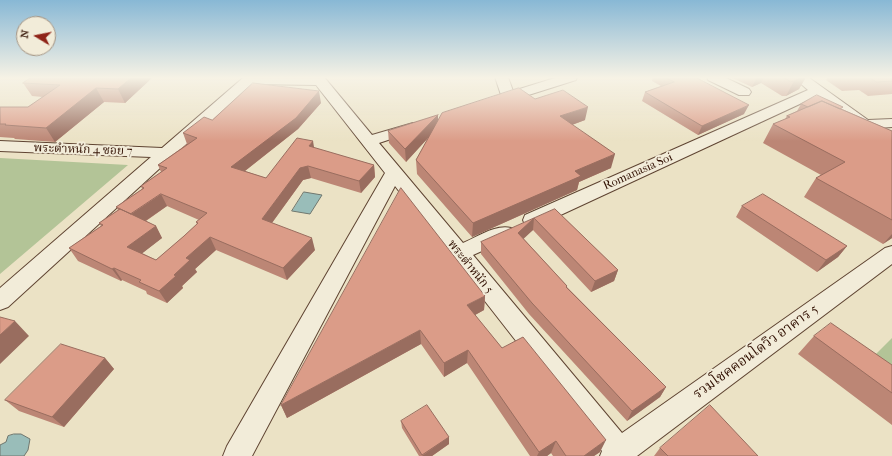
<!DOCTYPE html>
<html>
<head>
<meta charset="utf-8">
<style>
  body { margin:0 }
  #map { position:relative; width:892px; height:456px; overflow:hidden; background:#ebe2c5; font-family:"IM FELL French Canon",serif }
  canvas { display:block }
  .north { position:absolute; left:16px; top:16px; width:40px; height:40px; box-sizing:border-box; background:#f2ecd9; border:1px solid #a49483; border-radius:50%; rotate:280deg; font-size:11px; font-weight:700; line-height:16px; text-align:center; color:#300f01 }
  .north::after { content:''; display:block; margin:auto; width:14px; height:18px; background:#8f2418; clip-path:polygon(50% 0,100% 100%,50% 72%,0 100%) }
</style>
</head>
<body>
<div id="map">
<canvas width="892" height="456"></canvas>
<div class="north">N</div>
</div>
<script>
const g = document.querySelector('canvas').getContext('2d');
g.lineJoin = 'round';
function fill(path, color) {
  g.fillStyle = color;
  g.fill(path, 'evenodd');
}
function strokePath(path, color, width, dash) {
  g.strokeStyle = color;
  g.lineWidth = width;
  g.lineCap = dash ? 'butt' : 'round';
  g.setLineDash(dash || []);
  g.stroke(path);
}
function label(font, color, halo, rows, align = 'center') {
  g.font = font + ' "IM FELL French Canon","Noto Serif Thai",serif';
  g.lineWidth = 4;
  g.setLineDash([]);
  g.textBaseline = 'middle';
  g.strokeStyle = halo;
  g.fillStyle = color;
  for (const [text, x, y, turn = 0] of rows) {
    g.save();
    g.translate(x, y);
    g.rotate((+turn || 0) * Math.PI / 180);
    g.textAlign = isNaN(turn) ? turn : align;
    if (halo) g.strokeText(text, 0, 0);
    g.fillText(text, 0, 0);
    g.restore();
  }
}
fill(new Path2D(`
  M0 158 128 165 0 274Z
  M892 338V387L865 365Z`), '#b3c497');
const water = new Path2D(`
  M304 192 322 195 310 214 292 211Z
  M14 434H21L30 439 28 450 24 456H0V445L6 442 8 436Z`);
fill(water, '#99bdb9');
strokePath(water, '#6f776f', 1);
const street = new Path2D(`
  M244 77H324L372 135 413 123 418 124 420 127 418 130 379 143 463 243C477 237 496 224 511 228L514 233 511 238 473 255 622 433 885 248 892 246V264L637 456H600L602 451 395 186 252 456H223L227 446 385 173 316 85 252 84 8 307 0 310V288L151 157 0 151V141L162 148Z
  M495 77H508L513 91 558 77H577L576 80 500 104 495 103 493 100 495 97 501 95Z
  M707 77H724L749 89 751 92 749 95H739L708 80Z
  M793 77H808L868 120 892 119V127L879 128 892 138V150L886 148 817 96 539 225 532 226 525 225 523 220 525 215 808 90Z`);
strokePath(street, '#5f4432', 2);
fill(street, '#f2ecd9');
fill(new Path2D(`
  M153 77 125 103 104 102 55 142 15 139 14 138 0 137V107H28L43 97 32 96 23 83Z
  M653 77H695L744 114 698 135 642 101 645 92 661 86 652 81Z
  M730 77H806L799 89 786 96H782L761 83 752 87Z
  M828 77H892V94L868 96 859 90 842 91 826 80Z
  M535 99 585 120 572 125 611 168 579 182 577 190 472 237 417 174 416 160 429 137 406 162 389 143 388 131 438 115V120Z
  M321 103 298 129 245 171 266 178 314 148 374 165 375 177 361 193 311 178 303 180 272 223 315 250 287 280 216 250 195 269 197 272 182 286 183 288 167 303 147 294 146 291 122 280 121 281 78 261 69 248 101 226 99 223 118 210 116 207 142 189 141 186 161 172 158 165 187 144 183 133 212 120ZM167 206 199 220 196 222 197 224 184 236 156 260 142 253 162 238 156 226 146 221Z
  M801 104 842 109 892 131V238L883 244 804 197 816 178 821 175 763 143 773 124 785 119 787 116 797 111Z
  M742 206 847 246 838 257 817 272 736 217Z
  M555 209 618 270 614 281 591 292 533 230 523 238 567 286V287L666 387 660 397 627 421 529 314 481 254V242Z
  M485 296 484 310 475 315 502 348 600 452 594 456H553L551 453 547 456H530L467 363 444 377 421 344 287 418 281 405Z
  M814 336 892 365V425L798 354Z
  M105 358 114 369 64 427 19 411 5 400Z
  M401 421 449 437V444L432 456H419L402 428Z
  M660 448 758 456H654Z`), '#bc8675');
fill(new Path2D(`
  M132 77H153L125 103 118 89Z
  M757 77H764L761 83 752 87Z
  M802 77H806L799 89 786 96 794 81Z
  M96 88 104 102 55 142 46 128Z
  M319 91 321 103 298 129 236 178 231 167Z
  M749 105 744 114 698 135 702 126Z
  M588 107 585 120 558 130 560 116Z
  M438 115V127L406 162 405 149Z
  M313 141 315 153 309 146Z
  M615 154 611 168 579 182 577 190 472 237 473 223 575 171Z
  M374 165 375 177 361 193 359 181Z
  M308 166 311 178 303 180 266 231 262 219 300 168Z
  M161 194 167 206 138 226 131 214Z
  M534 218 533 230 517 245 518 233Z
  M156 226 162 238 135 259 127 247Z
  M892 234V238L883 244Z
  M210 237 216 250 195 269 197 272 182 286 183 288 167 303 159 291 174 275 186 258Z
  M312 238 315 250 287 280 283 268Z
  M847 246 838 257 817 272 826 260Z
  M114 268 122 280 121 281 112 269Z
  M618 270 614 281 591 292 595 281Z
  M485 296 484 310 466 320 467 305Z
  M15 321 29 336 0 364V335Z
  M420 330 421 344 287 418 281 405Z
  M468 350 467 363 444 377V363Z
  M105 358 114 369 64 427 52 417Z
  M666 387 660 397 627 421 632 411Z
  M449 437V444L432 456H422Z
  M606 440 600 452 594 456H584Z
  M556 441 551 453 547 456H537L539 452Z`), '#996d5f');
const building = new Path2D(`
  M32 77H132L118 89 96 88 46 128 5 125 6 124H0V107H28L60 85 23 83Z
  M664 77H695L749 105 702 126 645 92 674 82Z
  M783 77H802L794 81H790Z
  M869 77H892V81L877 82Z
  M253 83 319 91 296 118 231 167 266 178 297 138 313 141 309 146 374 165 359 181 308 166 300 168 262 219 312 238 283 268 210 237 186 258 190 260 174 275 176 276 159 291 139 282 141 280 114 268 112 269 69 248 103 225 99 223 120 209 131 214 116 207 144 188 141 186 167 168 158 165 197 138 183 133 204 117 212 120ZM161 194 207 213 196 222 198 223 184 236 156 260 127 247 156 226 131 214Z
  M519 88 535 99 563 90 588 107 560 116 615 154 575 171 581 176 473 223 416 160 442 113Z
  M817 95 843 107 840 109 822 101 808 107 801 104Z
  M822 101 892 131V220L816 178 845 162 773 124 790 117 787 116Z
  M438 115 405 149 388 131Z
  M401 188 485 296 467 305 502 348 523 337 606 440 584 456H566L556 441 539 452 468 350 444 363 420 330 281 405Z
  M763 194 847 246 826 260 742 206Z
  M555 209 618 270 595 281 534 218 518 233 567 286 566 287 666 387 632 411 532 303 481 242Z
  M0 317 15 321 0 335Z
  M831 323 892 365V393L814 336Z
  M61 344 105 358 52 417 5 400Z
  M427 405 449 437 422 455 401 421Z
  M710 405 758 456H668L660 448Z`);
fill(building, '#db9c88');
strokePath(building, '#996d5f', 1);
const sky = g.createLinearGradient(0, 0, 0, 141);
sky.addColorStop(0, '#88b8d5');
sky.addColorStop(0.55, '#f6f2e5');
sky.addColorStop(1, '#f6f2e500');
g.fillStyle = sky;
g.fillRect(0, 0, 892, 141);
label('12px', '#300f01', '#f2ecd9', [
  ["พระตำหนัก 4 ซอย 7",83,150,2],
  ["Romanasia Soi",638,172,-24],
  ["พระตำหนัก 5",470,267,51]
]);
label('14px', '#300f01', '#f2ecd9', [
  ["รวมโชคคอนโดวิว อาคาร 5",756,352,-36]
]);
</script>
</body>
</html>
